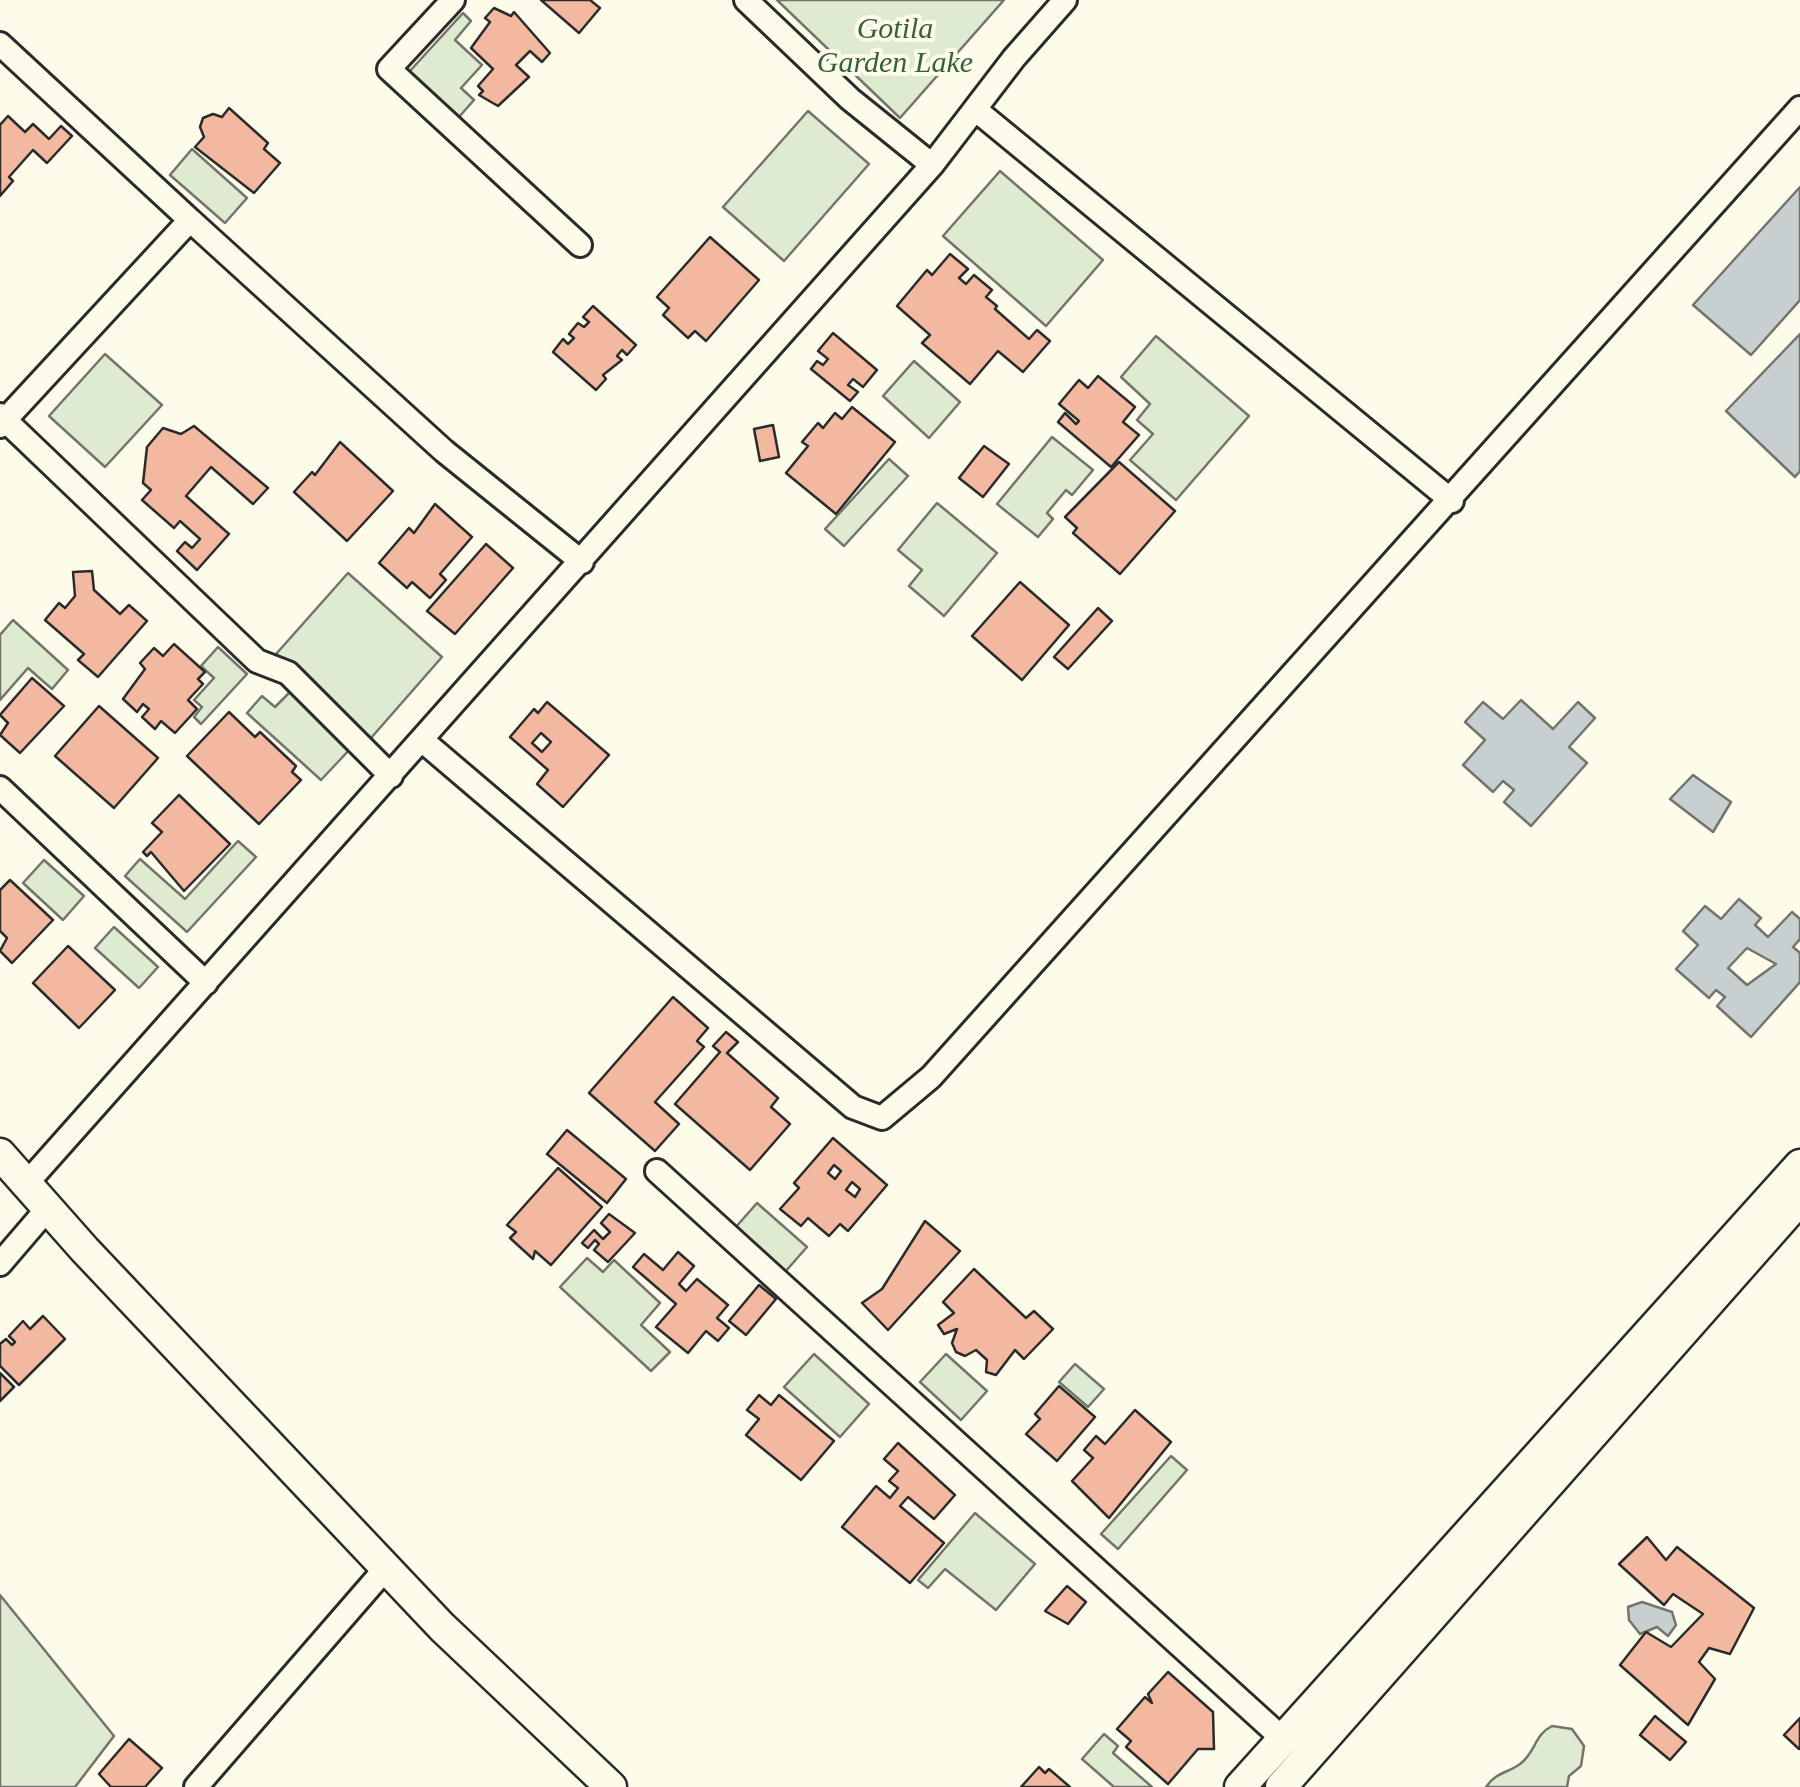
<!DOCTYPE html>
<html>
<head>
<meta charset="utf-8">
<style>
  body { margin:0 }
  canvas { display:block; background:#fdfbea }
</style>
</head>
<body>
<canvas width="1800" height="1787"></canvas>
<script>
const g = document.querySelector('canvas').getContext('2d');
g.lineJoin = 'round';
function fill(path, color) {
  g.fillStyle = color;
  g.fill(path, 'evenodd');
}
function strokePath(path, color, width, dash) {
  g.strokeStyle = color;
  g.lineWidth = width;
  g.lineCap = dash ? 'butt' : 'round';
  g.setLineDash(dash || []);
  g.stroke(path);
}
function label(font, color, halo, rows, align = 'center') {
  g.font = font + ' Georgia,serif';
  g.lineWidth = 8;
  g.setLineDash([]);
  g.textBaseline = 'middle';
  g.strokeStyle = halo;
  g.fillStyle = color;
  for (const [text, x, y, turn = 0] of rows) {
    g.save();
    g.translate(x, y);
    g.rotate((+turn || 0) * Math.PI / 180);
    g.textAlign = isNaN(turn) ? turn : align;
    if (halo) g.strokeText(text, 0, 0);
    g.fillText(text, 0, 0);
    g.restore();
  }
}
const green = new Path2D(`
  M777 0H1004L900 118Z
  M463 13 471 21 455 40 482 65 461 88 474 100 459 117 409 72Z
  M808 111 869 164 784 261 723 207Z
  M192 149 247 198 225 223 170 175Z
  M1000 171 1103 260 1046 326 943 236Z
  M1156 336 1249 416 1176 500 1130 460 1153 434 1137 420 1150 404 1121 377Z
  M105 354 162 405 105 467 49 416Z
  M914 361 960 402 929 438 883 396Z
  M1052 437 1093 470 1072 495 1066 490 1047 513 1053 519 1038 537 997 504Z
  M889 459 908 476 844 546 825 529Z
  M937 503 997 553 944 616 909 586 922 570 898 550Z
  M348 573 442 657 364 746 269 662Z
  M13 620 68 670 52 689 28 668 0 700V635Z
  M218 647 247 674 201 724 194 717 202 707 194 700 214 678 201 666Z
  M290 692 351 748 321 780 247 713 262 696 275 707Z
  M238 841 256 857 187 932 125 876 140 859 185 899Z
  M44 860 84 896 63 920 23 883Z
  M114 927 158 967 139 988 95 948Z
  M757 1203 807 1247 785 1272 735 1228Z
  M587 1258 603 1272 614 1260 660 1303 641 1325 670 1352 651 1371 560 1287Z
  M814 1354 869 1404 840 1437 784 1387Z
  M946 1354 987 1391 961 1420 920 1382Z
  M1075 1364 1104 1389 1088 1407 1059 1382Z
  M1171 1456 1187 1470 1118 1549 1101 1534Z
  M975 1513 1035 1564 996 1610 945 1569 928 1588 918 1580Z
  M0 1595 114 1736 75 1787H0Z
  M1552 1726 1572 1729 1584 1746 1581 1766 1569 1776 1567 1787H1486C1496 1772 1508 1773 1520 1764 1536 1752 1534 1735 1552 1726Z
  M1104 1734 1118 1746 1113 1753 1152 1787H1114L1082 1759Z`);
fill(green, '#deebd1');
strokePath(green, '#74746e', 2.5);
const water = new Path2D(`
  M1800 187V300L1751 355 1693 305Z
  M1800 334V471L1795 477 1726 411Z
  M1521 700 1553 729 1578 702 1595 718 1569 747 1587 763 1531 826 1504 802 1514 790 1503 781 1493 792 1463 765 1485 740 1465 722 1483 702 1503 719Z
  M1693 775 1731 802 1713 832 1670 799Z
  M1739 899 1761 918 1755 925 1768 937 1792 912 1800 919V939L1793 947 1800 953V982L1751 1037 1717 1006 1725 997 1716 990 1709 998 1676 969 1698 945 1683 931 1705 906 1721 919ZM1747 948 1776 964 1747 985 1728 968Z
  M1642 1602 1672 1612 1676 1625 1668 1636 1657 1627 1640 1634 1629 1620 1628 1607Z`);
fill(water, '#c7d0d0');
strokePath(water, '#74746e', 2.5);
const building = new Path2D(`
  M541 0H590L600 8 579 33Z
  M494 8 511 16 514 12 550 53 542 62 530 51 516 65 529 77 498 106 479 95 483 91 478 86 493 69 471 48 490 22 485 18Z
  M229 108 268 143 264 149 280 163 254 193 195 147 204 137 200 127 203 118 213 114 222 117Z
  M8 116 25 132 33 124 49 139 61 126 72 136 47 163 33 150 9 177 13 181 0 196V125Z
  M710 237 759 280 706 341 695 331 688 338 663 315 669 308 657 297Z
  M950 254 968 269 959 278 966 284 974 275 992 290 986 297 997 306 995 309 1029 339 1037 330 1050 341 1023 372 998 351 970 384 922 343 930 335 897 306 927 270 932 275Z
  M593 306 636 345 627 355 622 350 617 356 622 360 603 375 606 379 596 390 553 352 563 339 568 344 574 338 569 334 578 323 584 327 589 322 583 317Z
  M833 333 877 370 863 387 853 379 848 385 858 392 850 401 811 369 817 361 823 365 828 359 818 351Z
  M1098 376 1135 407 1123 422 1139 435 1111 467 1058 422 1065 413 1076 424 1079 421 1059 404 1079 380 1088 388Z
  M852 407 895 442 836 514 786 473 808 446 802 442 818 423 823 428 835 413 842 419Z
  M773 425 779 457 760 461 754 429Z
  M194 426 268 488 253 504 211 467 186 496 229 534 197 570 177 551 185 542 192 548 200 539 180 521 174 528 142 500 151 490 143 483 147 447 163 428 181 434Z
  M340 442 393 491 347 541 294 492 312 472 315 475Z
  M984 446 1009 464 983 497 959 478Z
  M1119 462 1175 511 1120 574 1073 533 1077 528 1065 517Z
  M435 504 472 537 440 574 446 580 430 598 412 582 407 588 379 563 409 528 414 533Z
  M486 544 513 568 455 634 427 611Z
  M92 571 94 590 120 614 129 605 147 621 98 677 78 660 84 654 45 620 59 603 65 608 75 596 73 572Z
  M1020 582 1069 625 1022 680 972 636Z
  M1098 608 1112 621 1068 669 1054 657Z
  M174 644 205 672 198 679 203 684 188 700 197 709 175 733 161 721 155 729 142 717 149 709 143 704 137 712 123 699 145 669 140 663 154 648 163 656Z
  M32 678 64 706 20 753 0 735 8 723 0 715Z
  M547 702 609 755 563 807 537 784 548 770 510 737 534 709 538 713ZM541 733 551 742 542 752 532 743Z
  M99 706 158 758 114 808 55 756Z
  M229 712 255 737 260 732 296 766 292 772 301 780 259 824 187 756Z
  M179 795 230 844 184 891 151 852 147 856 143 852 162 832 152 823Z
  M10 880 53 920 12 963 0 951 7 938 0 931V890Z
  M68 946 115 990 79 1028 33 983Z
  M673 997 708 1028 697 1041 704 1047 655 1102 679 1124 655 1151 589 1093Z
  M726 1032 738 1042 727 1053 778 1098 771 1107 790 1124 750 1170 675 1104 720 1052 713 1046Z
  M567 1130 626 1179 607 1203 547 1154Z
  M833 1138 887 1185 848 1231 840 1224 829 1236 808 1218 801 1226 780 1209 799 1188 794 1183ZM834 1165 841 1171 835 1179 828 1173ZM852 1182 860 1189 855 1197 846 1190Z
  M558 1168 602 1207 551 1265 535 1251 533 1259 510 1238 516 1232 507 1225Z
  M609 1214 635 1233 608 1262 594 1250 599 1244 595 1240 588 1248 582 1243 594 1230 603 1239 610 1232 601 1223Z
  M925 1221 960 1251 888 1330 862 1303 882 1289Z
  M678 1252 694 1266 679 1284 686 1291 697 1279 728 1305 717 1318 729 1328 718 1341 706 1331 688 1353 656 1327 676 1304 633 1267 644 1254 663 1270Z
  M974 1269 1026 1318 1034 1311 1053 1329 1024 1359 1015 1350 996 1375 986 1372 987 1360 976 1350 965 1356 956 1352 952 1343 957 1329 944 1334 938 1325 954 1313 943 1302Z
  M759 1285 776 1299 746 1335 729 1321Z
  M43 1316 65 1339 19 1385 0 1366V1344L6 1339 12 1345 15 1342 9 1336 23 1321 30 1329Z
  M0 1373 14 1387 0 1401Z
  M1059 1386 1095 1417 1057 1461 1026 1434 1040 1419 1035 1414Z
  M759 1395 771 1405 779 1395 834 1441 801 1480 746 1435 759 1419 747 1410Z
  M1135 1410 1171 1442 1109 1518 1072 1481 1093 1458 1084 1450 1096 1436 1105 1444Z
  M898 1443 955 1495 934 1519 908 1497 900 1506 944 1543 910 1583 842 1527 876 1486 890 1498 898 1488 889 1481 898 1471 884 1459Z
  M1647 1537 1666 1560 1677 1547 1754 1608 1730 1654 1709 1648 1699 1662 1715 1679 1688 1725 1620 1665 1646 1632 1671 1647 1703 1614 1673 1594 1664 1605 1619 1564Z
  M1067 1586 1086 1602 1068 1624 1045 1611Z
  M1168 1672 1213 1712 1214 1749H1198L1168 1784 1126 1747 1131 1741 1117 1729 1145 1697 1152 1703 1148 1694Z
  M1655 1716 1686 1742 1670 1760 1640 1735Z
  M1800 1718V1747L1799 1749 1784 1735Z
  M129 1739 162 1768 145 1787H111L99 1774Z
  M1039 1767 1045 1773 1049 1769 1070 1787H1021Z`);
fill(building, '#f2b8a0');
strokePath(building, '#2b2b2b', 2.5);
const street = new Path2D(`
  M453 0 389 69 580 245
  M746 0 850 99 932 165
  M0 44 190 220 5 420 0 415
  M976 110 1452 501
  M190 220 444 451 582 562
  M0 426 5 420 257 661 288 673 391 776
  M423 741 853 1107 882 1118 931 1077 1800 108
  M0 788 206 983
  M657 1171 1282 1738
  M27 1183 932 165 1014 58 1065 0
  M0 1264 48 1208
  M196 1787 386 1568`);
const secondary = new Path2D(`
  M0 1154 85 1250 442 1627 611 1787
  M1240 1787 1800 1165
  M1281 1787 1800 1199`);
strokePath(street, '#2b2b2b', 28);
strokePath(secondary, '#2b2b2b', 35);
strokePath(street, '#fdfbea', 22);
strokePath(secondary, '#fdfbea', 30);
label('italic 30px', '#34623c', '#fdfbea', [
  ["Gotila",895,30],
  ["Garden Lake",895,64]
]);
</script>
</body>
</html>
